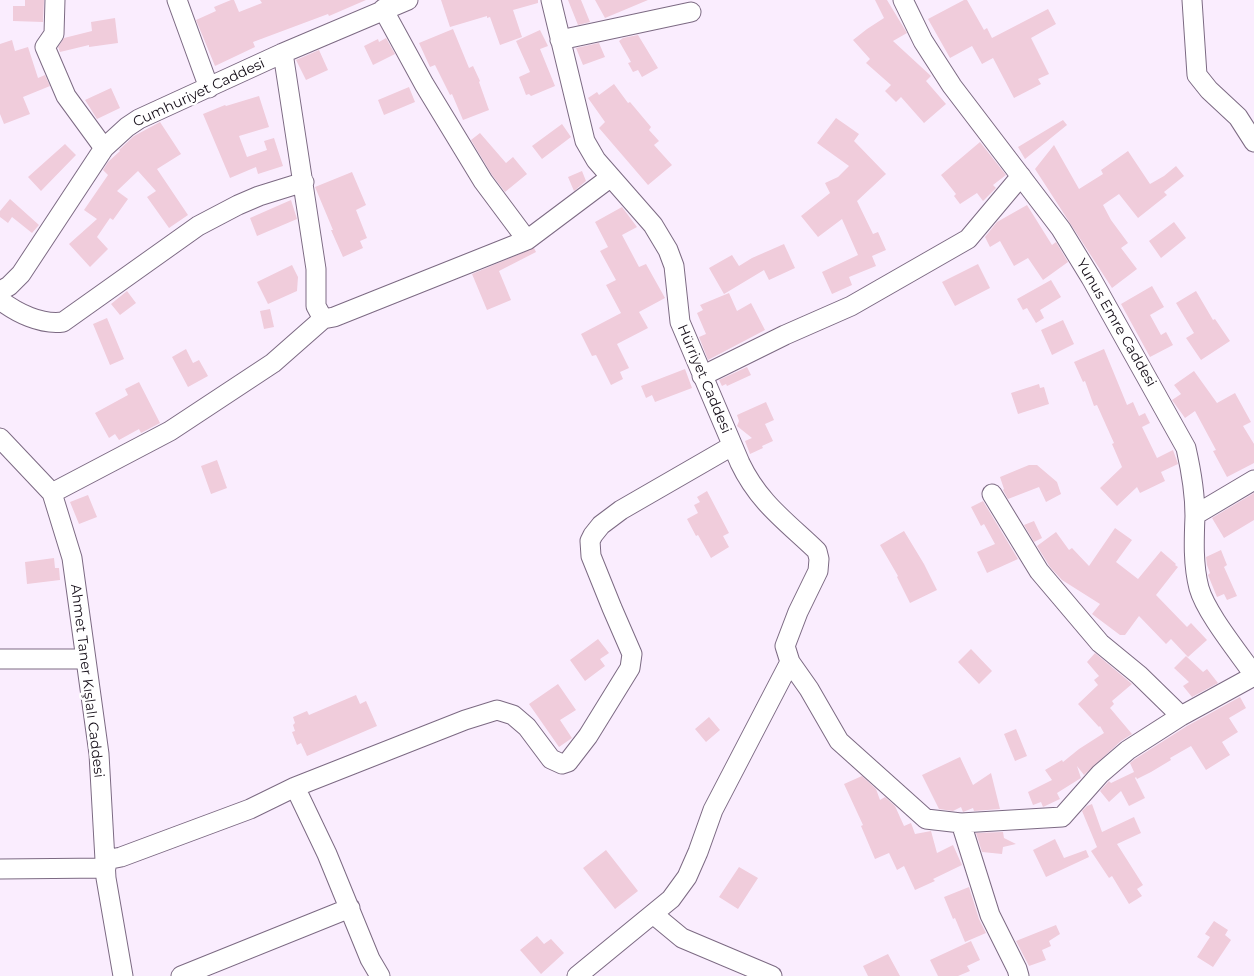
<!DOCTYPE html>
<html>
<head>
<meta charset="utf-8">
<style>
  body { margin:0 }
  canvas { display:block; background:#faedfe }
</style>
</head>
<body>
<canvas width="1254" height="976"></canvas>
<script>
const g = document.querySelector('canvas').getContext('2d');
g.lineJoin = 'round';
function fill(path, color) {
  g.fillStyle = color;
  g.fill(path, 'evenodd');
}
function strokePath(path, color, width, dash) {
  g.strokeStyle = color;
  g.lineWidth = width;
  g.lineCap = dash ? 'butt' : 'round';
  g.setLineDash(dash || []);
  g.stroke(path);
}
function label(font, color, halo, rows, align = 'center') {
  g.font = font + ' Montserrat,sans-serif';
  g.lineWidth = 5;
  g.setLineDash([]);
  g.textBaseline = 'middle';
  g.strokeStyle = halo;
  g.fillStyle = color;
  for (const [text, x, y, turn = 0] of rows) {
    g.save();
    g.translate(x, y);
    g.rotate((+turn || 0) * Math.PI / 180);
    g.textAlign = isNaN(turn) ? turn : align;
    if (halo) g.strokeText(text, 0, 0);
    g.fillText(text, 0, 0);
    g.restore();
  }
}
fill(new Path2D(`
  M25 0H44L43 22 13 21V6H25Z
  M231 0H234L239 12 262 3 260 0H366L329 16 328 14 253 42 255 47 215 66 196 20 216 11 214 7Z
  M441 0H538V3L513 10 522 37 500 45 490 17 487 18V16L450 27Z
  M568 0H581L590 22 578 25Z
  M595 0H648L605 18Z
  M875 0H887L907 33 893 41 931 76 926 81 946 104 924 123 901 97 896 102 885 91 891 85 866 63 870 59 853 40 867 29 884 18Z
  M964 0H967L984 30 987 28 992 38 1048 9 1056 24 1031 38 1049 74 1038 79 1041 84 1014 98 993 58 982 64 972 46 950 58 928 19Z
  M115 18 118 43 89 47V45L60 52 58 47 64 38 92 31 91 22Z
  M453 29 469 68 473 66 480 81 479 82 489 110 463 120 452 94 450 95 435 65 430 67 419 43Z
  M540 30 548 46 540 49 555 86 531 96 529 94 526 95 519 77 530 72 516 41Z
  M638 35 658 68 642 77 638 70 633 72 628 63 631 62 619 41 623 38Z
  M386 38 395 54 373 65 364 46 378 39 379 42Z
  M12 40 15 51 28 47 38 78 45 75 50 86 23 97 30 114 4 124 0 114V44Z
  M599 43 605 57 583 65 576 48Z
  M319 50 328 70 306 80 296 60Z
  M614 84 628 103 630 102 651 127 649 130 659 141 654 145 672 165 648 185 599 128 605 122 588 98 597 92 599 95Z
  M409 87 415 102 384 115 378 100Z
  M111 88 120 108 97 119 85 100Z
  M259 96 269 127 239 136 247 157 267 150 264 141 274 138 283 166 258 174 256 167 230 178 203 114 225 105 226 106Z
  M836 118 859 134 854 141 886 174 857 201 873 234 878 232 886 250 872 256 876 266 849 277 852 285 832 294 822 272 858 255 842 219 818 237 801 216 830 193 825 183 838 177 849 166 817 143Z
  M1063 120 1067 125 1025 159 1018 147Z
  M160 122 181 154 157 169 188 215 169 228 147 197 156 191 138 171 117 191 128 199 113 220 110 218 97 237 108 249 90 267 69 244 97 219 84 210 108 175 103 170 108 162 120 151 119 150 134 136Z
  M562 124 571 137 542 159 532 146Z
  M480 133 506 163 513 157 527 174 505 192 492 175 471 140Z
  M980 142 1006 175 993 185 996 188 983 201 977 193 960 204 954 196 956 194 941 175Z
  M65 144 76 155 41 191 28 177Z
  M1054 145 1079 189 1103 174 1101 170 1128 151 1150 184 1164 176 1176 166 1184 176 1164 192 1167 195 1138 218 1119 194 1103 205 1111 220 1128 243 1121 248 1137 269 1112 288 1035 169Z
  M582 171 586 181 574 191 568 177Z
  M352 172 366 205 356 210 367 238 360 241 363 248 343 257 331 230H333L315 187Z
  M10 199 39 225 32 233 12 217 8 223 0 217V211Z
  M291 200 297 219 257 236 250 218Z
  M1027 205 1052 245 1056 242 1068 262 1043 280 1028 258 1014 266 1000 241 990 247 985 237 997 222Z
  M622 207 637 227 622 235 639 267 646 264 665 298 639 312 648 328 617 344 629 368 620 372 623 379 611 385 596 355 592 356 581 334 621 313 606 285 616 280 600 251 608 247 595 222Z
  M1174 222 1186 238 1161 258 1149 241Z
  M784 244 795 268 769 280 764 270 724 294 709 268 732 255 739 266 752 258Z
  M534 248 536 252 499 271 511 300 487 310 472 274Z
  M978 264 990 288 955 306 942 282Z
  M292 265 298 277 297 291 268 304 257 282Z
  M1051 280 1061 297 1040 310 1044 318 1036 323 1027 308 1023 310 1017 299Z
  M1152 286 1164 307 1150 315 1161 335 1166 332 1173 345 1150 357 1121 304Z
  M127 291 136 303 120 315 111 304Z
  M1196 291 1213 320 1215 319 1230 341 1201 360 1186 338 1194 333 1176 303Z
  M729 293 737 311 751 303 765 330 708 360 699 337 706 334 697 313 703 310 700 305Z
  M270 309 274 327 264 329 260 311Z
  M107 318 124 359 110 365 93 324Z
  M1063 320 1074 344 1052 355 1041 330Z
  M186 349 193 363 199 360 208 376 188 387 172 357Z
  M1104 349 1127 405 1133 402 1139 416 1145 413 1150 423 1142 427 1157 458 1173 450 1178 464 1161 472 1165 481 1140 493 1137 487 1117 506 1100 488 1122 467 1112 444 1114 443 1097 405 1094 406 1085 381 1083 382 1074 362Z
  M747 367 751 375 727 386 726 384 722 386 719 380Z
  M685 369 692 388 655 402 652 395 646 398 641 386Z
  M1194 371 1217 403 1235 393 1251 422 1243 426 1254 444V463L1227 477 1213 451 1216 450 1195 411 1185 418 1172 400 1181 394 1174 385Z
  M139 382 160 423 141 433 139 429 119 440 115 434 109 438 95 413 128 395 125 389Z
  M1039 384 1040 388 1044 387 1049 404 1018 414 1011 393Z
  M766 402 774 420 765 424 773 441 762 446 763 448 750 454 745 441 752 438 737 426 739 421 737 415Z
  M217 460 227 488 211 494 201 466Z
  M1029 465H1037L1057 482 1061 494 1046 502 1039 487 1008 499 1003 490 1004 489 1000 477Z
  M707 491 729 533 723 536 729 547 711 558 698 535 696 536 687 519 698 513 694 505 700 502 697 497Z
  M1254 493V520L1224 538 1212 518Z
  M88 495 97 517 79 524 70 502Z
  M983 501 1018 559 987 573 977 552 995 544 984 524 981 526 971 507Z
  M1034 521 1042 538 1034 542 1024 525Z
  M1115 528 1132 540 1116 562 1138 579 1161 551 1176 564 1175 565 1178 567 1156 595 1187 627 1191 623 1207 640 1188 657 1171 639 1166 644 1139 616 1125 635H1120L1092 614 1100 604 1062 580 1050 567 1037 546 1056 532 1069 550 1072 548 1089 566Z
  M904 531 924 564 937 590 910 603 897 577 898 576 880 545Z
  M1221 550 1227 565 1224 567 1237 596 1227 600 1224 594 1217 597 1208 575 1210 573 1207 565 1206 557Z
  M54 558 55 568H59L60 580 27 584 25 562Z
  M598 639 609 653 600 659 605 666 585 681 570 660Z
  M971 649 992 671 979 684 958 662Z
  M1095 653 1132 684 1112 701 1114 704 1110 708 1132 734 1121 741 1084 775 1077 766 1081 778 1057 793 1060 799 1043 807 1041 802 1033 805 1028 792 1052 780 1045 770 1062 760 1063 762 1079 749 1104 733 1100 726 1099 727 1078 704 1098 685 1094 680 1099 676 1087 662Z
  M1186 656 1203 672 1207 669 1218 683 1192 697 1183 686 1189 682 1174 668Z
  M558 684 576 710 560 720 572 738 559 747 529 704Z
  M356 695 360 704 366 701 377 726 307 756 301 743 297 745 292 732 295 731 293 725 295 723 293 717 307 711 309 715Z
  M1240 697 1246 708 1229 718 1238 732 1222 742 1230 755 1206 770 1191 746 1170 758 1171 760 1151 772 1137 779 1136 777 1135 778 1145 798 1129 806 1121 791 1109 802 1100 791 1109 781 1111 783 1134 772 1130 763 1135 759 1187 726Z
  M709 717 720 730 706 742 695 729Z
  M1016 729 1027 756 1015 761 1004 734Z
  M960 757 973 785 991 773 1000 809 974 811 973 808 963 812 961 807 953 811 939 809 922 775Z
  M862 776 876 789 880 800 885 797 895 806 904 826 911 823 915 834 931 831 937 853 953 845 962 865 933 879 935 881 915 890 904 866 897 870 889 853 875 859 861 826 863 825 844 784Z
  M1092 804 1102 832 1134 817 1141 833 1117 844 1143 885 1137 889 1142 896 1129 904 1112 876 1109 878 1091 851 1097 847 1082 811 1087 806Z
  M1003 832 1004 838 1016 844 1003 847 1002 854 982 852 976 833Z
  M1055 839 1064 858 1086 850 1089 857 1046 877 1033 850Z
  M606 850 638 891 615 909 583 868Z
  M739 867 758 878 738 909 719 897Z
  M969 887 979 919 986 933 965 942 955 918 953 919 944 897Z
  M1214 921 1228 930 1225 935 1231 940 1213 967 1197 957 1210 937 1205 934Z
  M1056 925 1060 934 1049 941 1051 946 1042 950 1046 960 1029 966 1016 941Z
  M537 936 544 944 551 939 564 953 541 974 520 950Z
  M971 941 980 960 967 966 970 971 958 976H938L930 960Z
  M888 954 900 976H868L863 966Z`), '#f0ccdb');
const minor = new Path2D(`
  M55 0 54 34 45 47 66 96 104 148
  M177 0 209 88
  M551 0 585 141 596 160 653 225 668 250 674 266 680 322 740 463C759 503 787 522 817 551L819 559 818 571 798 612 785 646 790 662 809 689 839 741 926 819 961 823 1062 817 1100 774 1128 750 1181 716 1254 676
  M903 0 923 41 952 86 1061 229 1091 278 1186 448C1191 470 1195 494 1195 516 1194 540 1193 565 1199 588 1206 613 1239 653 1254 675
  M1192 0 1197 75 1209 90 1238 117 1254 142
  M383 9 424 84 483 181 527 240
  M560 40 691 12
  M283 53 316 269V306L323 319 334 317 527 240 611 177
  M0 291 9 286 21 274 104 148 127 127 139 119 283 53 408 0
  M0 300C17 313 41 325 63 322L198 226 238 205 259 196 304 182
  M702 376 785 335 851 306 968 239 1021 176
  M0 438 52 493 72 558 99 754 106 878 123 976
  M52 493 170 431 273 363 323 319
  M992 494 1039 571 1100 643 1139 675 1181 716
  M1195 515 1254 480
  M0 659H86
  M295 787 327 854 370 959 380 976
  M961 823 990 915 1017 969 1019 976
  M106 860 121 857 250 809 295 787 465 720 497 710 513 715 527 727 551 759 562 764 568 762 588 736 630 668 632 654 612 608 591 556 590 541 593 535 601 525 621 510 732 446
  M0 869 106 868
  M653 914 682 938 772 976
  M181 976 350 908
  M577 976 671 899 687 877 698 852 713 810 790 662`);
strokePath(minor, '#7c6a83', 21);
strokePath(minor, '#fff', 19);
label('14px', '#140d17', '#fff', [
  ["Cumhuriyet Caddesi",199,93,-25],
  ["Yunus Emre Caddesi",1116,323,60],
  ["Hürriyet Caddesi",704,379,67],
  ["Ahmet Taner Kışlalı Caddesi",87,681,83]
]);
</script>
</body>
</html>
